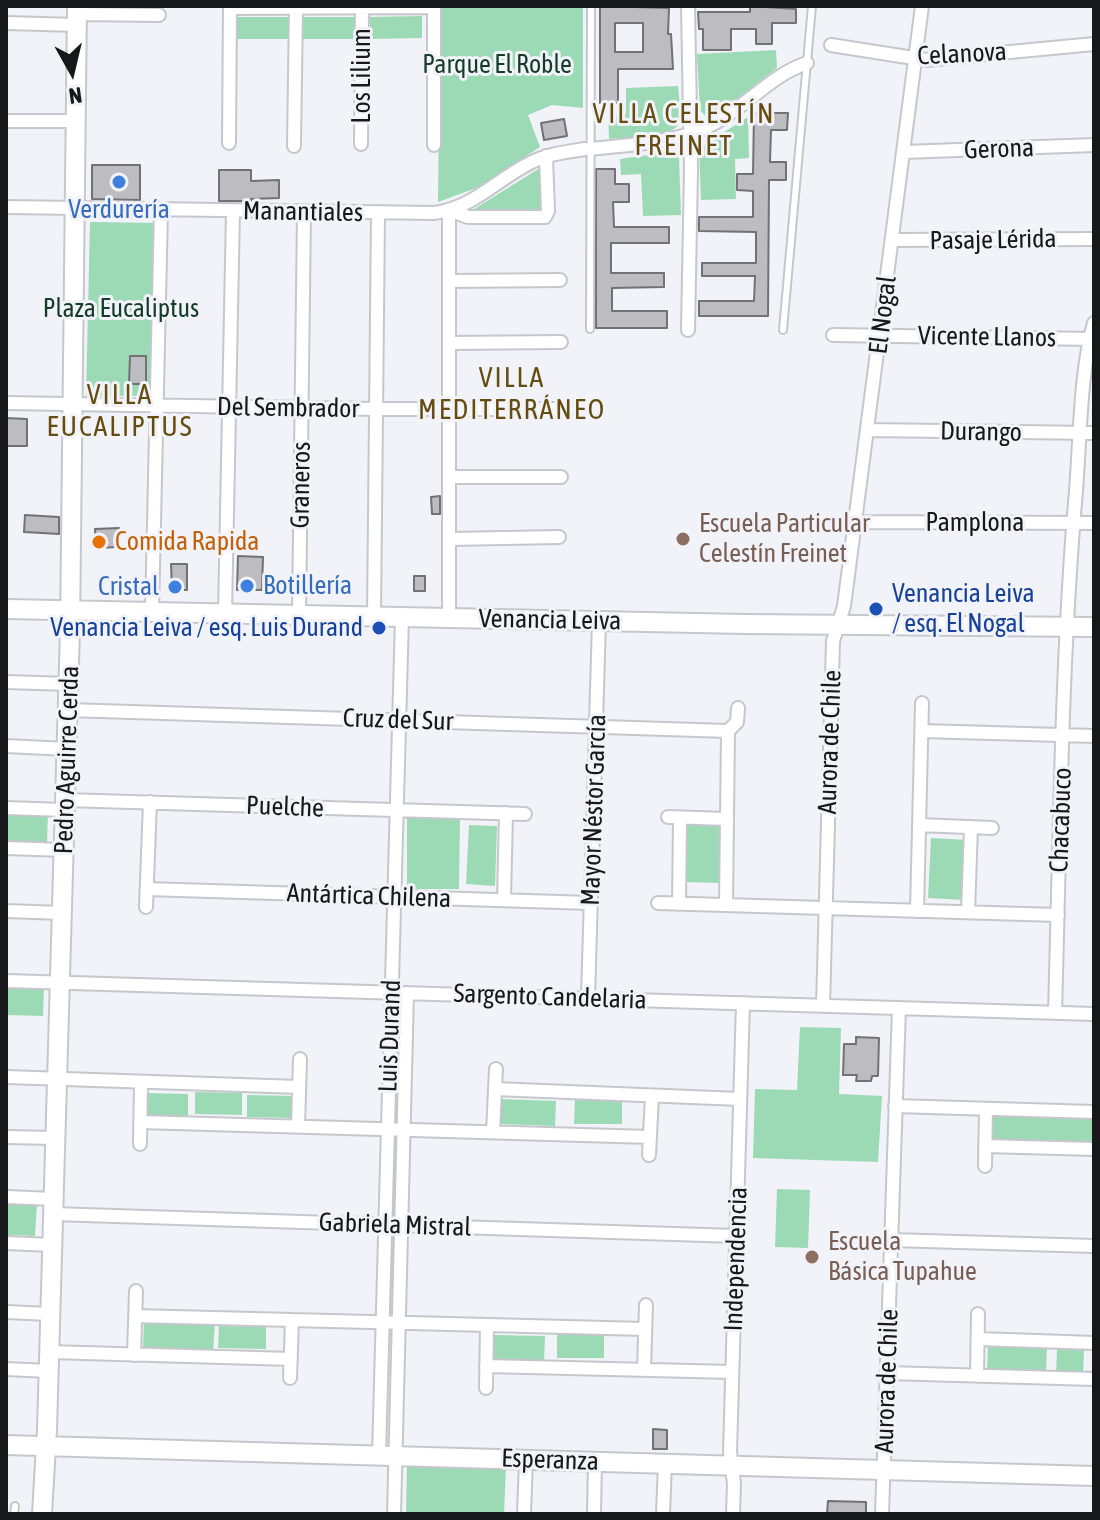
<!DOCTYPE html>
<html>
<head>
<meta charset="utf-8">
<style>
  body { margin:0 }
  #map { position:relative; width:1100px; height:1520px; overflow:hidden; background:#f2f3f8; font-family:"Asap Condensed",sans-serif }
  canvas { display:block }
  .frame { position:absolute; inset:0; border:8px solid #17181a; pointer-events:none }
  .north { position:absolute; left:32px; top:32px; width:80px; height:80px; -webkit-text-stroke:6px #f2f3f8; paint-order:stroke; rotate:172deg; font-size:22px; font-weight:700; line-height:32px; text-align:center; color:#17181a }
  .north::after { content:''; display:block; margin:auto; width:28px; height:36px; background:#17181a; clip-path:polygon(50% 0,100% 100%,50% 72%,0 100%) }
</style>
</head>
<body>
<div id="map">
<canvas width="1100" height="1520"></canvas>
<div class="frame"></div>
<div class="north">N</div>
</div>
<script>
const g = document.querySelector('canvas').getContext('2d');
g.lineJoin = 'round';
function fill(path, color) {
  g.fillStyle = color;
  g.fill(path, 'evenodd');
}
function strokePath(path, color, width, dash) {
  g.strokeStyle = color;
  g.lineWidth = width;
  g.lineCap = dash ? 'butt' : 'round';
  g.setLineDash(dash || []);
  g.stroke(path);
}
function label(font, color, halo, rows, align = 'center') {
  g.font = font + ' "Asap Condensed",sans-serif';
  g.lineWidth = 6;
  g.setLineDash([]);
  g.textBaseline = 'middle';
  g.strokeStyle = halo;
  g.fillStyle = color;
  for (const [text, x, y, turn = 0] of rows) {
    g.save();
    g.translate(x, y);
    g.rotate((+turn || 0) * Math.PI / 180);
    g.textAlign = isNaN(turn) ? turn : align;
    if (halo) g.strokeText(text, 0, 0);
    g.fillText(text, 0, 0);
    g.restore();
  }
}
fill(new Path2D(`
  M440 6H583V108L552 105 528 115 540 147 479 187 438 202Z
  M422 16V38L370 39V17Z
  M236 17H288V39H236Z
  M303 17H355L356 39H303Z
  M776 50 777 68 709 120 700 110 697 54Z
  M678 86C679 97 682 116 678 125 672 137 622 138 609 139L608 116 626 114V88Z
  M748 117 749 158 735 159 736 199 701 200 699 148Z
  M669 152 679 158 681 215 643 216 641 174 621 175 620 159Z
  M543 166 545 214 468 213Z
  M90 222 156 223 151 396H86Z
  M6 811 48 813 47 842 6 841Z
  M407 818H460L459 889H407Z
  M687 823 721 825 719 883 685 882Z
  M469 825 497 826 495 886 466 884Z
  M931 838 967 840 964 900 928 898Z
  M6 985 44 986 43 1016 6 1015Z
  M800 1027 841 1028 839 1094 882 1096 878 1162 753 1158 755 1089 797 1090Z
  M195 1092 242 1093V1115L195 1114Z
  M143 1093 188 1094V1116L142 1115Z
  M247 1095 293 1096V1118L247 1117Z
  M499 1099 556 1101 555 1126 499 1124Z
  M575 1099H622V1124H574Z
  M992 1114 1094 1116V1145L992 1141 987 1136Z
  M777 1189 810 1190 808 1248 775 1247Z
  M6 1201 37 1203 35 1236 6 1235Z
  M144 1321H215L213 1353 143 1349Z
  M219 1326 266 1327V1349L218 1348Z
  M557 1333H604V1358H557Z
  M493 1335 545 1336 544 1361 493 1359Z
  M988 1347 1047 1348 1046 1371 987 1370Z
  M1057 1348 1084 1349 1083 1376H1056Z
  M407 1463 506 1466 504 1514H406Z`), '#9bdab5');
const building = new Path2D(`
  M600 6 669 8 668 34H671L673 69H618V103H600ZM615 23H643V52H615Z
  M750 6 796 9V23H772V44H756V29H731V50H703V29H699L698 12H750Z
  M754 113H788L787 130H771L770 162H786V180H769L768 316H699V301H754L755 276H702V263H756V232L699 231V217H753V191L737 190V174H753Z
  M564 119 567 136 544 140 541 123Z
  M92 165H140V200L92 199Z
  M596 169H615V184H629V202H613L614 227H669V243H611V273H664V287L612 288V311H667V328H596Z
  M219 170H251V181L279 180V198L251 199V201H219Z
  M130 356H146V384H129Z
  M6 418 27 419V446H6Z
  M440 496V514H432L431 497Z
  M25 515 59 517V534L24 532Z
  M119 528V547L96 548 95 529Z
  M238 556 263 557 262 590H237Z
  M171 564H187V590H172Z
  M414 576H425V591H414Z
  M856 1037 879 1038 878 1076H872L871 1081H856L857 1075H843L844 1044H856Z
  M653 1429 667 1430V1449H653Z
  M828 1501 866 1502V1514H827Z`);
fill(building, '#bdbcc1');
strokePath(building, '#717176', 2);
const lane = new Path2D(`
  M590 329 591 6
  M783 330 812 6
  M14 1514 15 1506`);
const street = new Path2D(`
  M434 6V145
  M688 6 691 170 688 330
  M230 8 434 7
  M77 14 159 15
  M6 23 77 25
  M831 45 926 60 1094 44
  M6 121H76
  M229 143 230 6
  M361 144 362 6
  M294 146 296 6
  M591 149C632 144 676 144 713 124 746 107 771 75 807 63
  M904 152 1094 145
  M6 207 434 213C473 208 496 180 530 163 547 154 566 152 585 149
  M893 240 1094 239
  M449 281 560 280
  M833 335 1094 339
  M449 343 561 342
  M6 403 376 409H569
  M868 430 1094 433
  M449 477H561
  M856 522 1094 523
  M449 539 559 537
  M152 612 161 210
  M225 613 233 211
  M299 615 304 212
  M374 616 378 213
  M449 618V210L468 217H545L548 211 546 156
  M6 682 69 684
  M68 710 728 731
  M922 731 1094 736
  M6 746 67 749
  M65 800 525 814
  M6 808 65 810
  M668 817 727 819
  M919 825 992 828
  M6 848 64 850
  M147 889 591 903
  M504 900 506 813
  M658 903 1058 915
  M679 904 680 818
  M726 905 728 731 737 722 738 708
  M146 907 150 802
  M6 911 62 913
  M917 911 922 703
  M968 912 971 827
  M6 981 1094 1014
  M588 998 599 621
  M823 1006 833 641 844 606 922 6
  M1055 1013C1060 839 1061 664 1076 491 1080 440 1080 371 1094 323
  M6 1077 299 1087
  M495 1089 740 1099
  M895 1106 1094 1112
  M140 1122 650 1137
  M298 1126 300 1059
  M493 1132 496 1069
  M6 1137 55 1138
  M140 1144 141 1082
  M985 1146 1094 1149
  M649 1155 652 1096
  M985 1166 986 1109
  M6 1197 54 1199
  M53 1214 736 1236
  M891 1240 1094 1246
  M6 1243 52 1245
  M6 1312 50 1314
  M135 1316 645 1329
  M978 1339 1094 1343
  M49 1352 291 1359
  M134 1355 136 1291
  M486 1366 732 1372
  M6 1369 48 1371
  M644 1370 646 1305
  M887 1373 1094 1379
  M977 1376 978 1314
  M290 1378 292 1320
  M486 1388 487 1325
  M379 1455 402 617
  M394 1514 407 993
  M524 1514 526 1460
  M594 1514 595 1461
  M663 1514 665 1463
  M733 1514 734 1484 730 1452 743 1003
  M882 1514 899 1008`);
const secondary = new Path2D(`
  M6 609 745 624 1094 627
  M6 1445 1094 1476
  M42 1514 47 1429 70 629 77 6`);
strokePath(lane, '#c5c7cc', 10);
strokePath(street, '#c5c7cc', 16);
strokePath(secondary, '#c5c7cc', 22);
strokePath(lane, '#fff', 6);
strokePath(street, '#fff', 12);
strokePath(secondary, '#fff', 18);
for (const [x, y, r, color] of [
  [119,182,8,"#3f7fe0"],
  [683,539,8,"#8d6e63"],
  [99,542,8,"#e8710a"],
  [247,586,8,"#3f7fe0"],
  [175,587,8,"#3f7fe0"],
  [876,609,8,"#1a4fb4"],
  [379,628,8,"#1a4fb4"],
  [812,1257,8,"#8d6e63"]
]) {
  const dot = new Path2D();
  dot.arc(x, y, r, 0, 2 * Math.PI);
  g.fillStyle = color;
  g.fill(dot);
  strokePath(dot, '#f2f3f8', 3);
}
label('26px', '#17181a', '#f2f3f8', [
  ["Celanova",962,54,-3],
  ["Los Lilium",362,76,-90],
  ["Gerona",999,149,-2],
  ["Manantiales",303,212,1],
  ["Pasaje Lérida",993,240,-1],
  ["El Nogal",883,315,-83],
  ["Vicente Llanos",987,337,1],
  ["Del Sembrador",288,408,1],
  ["Durango",981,432,1],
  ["Graneros",301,485,-89],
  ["Pamplona",975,523],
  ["Venancia Leiva",550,620,1],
  ["Cruz del Sur",398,720,2],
  ["Aurora de Chile",830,742,-88],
  ["Pedro Aguirre Cerda",67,760,-88],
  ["Puelche",285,807,2],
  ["Mayor Néstor García",594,810,-88],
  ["Chacabuco",1061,820,-88],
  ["Antártica Chilena",369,896,2],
  ["Sargento Candelaria",550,997,2],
  ["Luis Durand",390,1036,-88],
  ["Gabriela Mistral",395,1225,2],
  ["Independencia",736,1259,-88],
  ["Aurora de Chile",887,1381,-88],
  ["Esperanza",550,1460,2]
]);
label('26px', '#153c28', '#f2f3f8', [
  ["Parque El Roble",497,65],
  ["Plaza Eucaliptus",121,309]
]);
label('26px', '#366cbe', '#f2f3f8', [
  ["Verdurería",119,210],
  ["Botillería",263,586,"left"],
  ["Cristal",159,587,"right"]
]);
label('26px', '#785e54', '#f2f3f8', [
  ["Escuela Particular",699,524],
  ["Celestín Freinet",699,554],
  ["Escuela",828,1242],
  ["Básica Tupahue",828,1272]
], 'left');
label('26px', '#c56008', '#f2f3f8', [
  ["Comida Rapida",115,542]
], 'left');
label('26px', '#164399', '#f2f3f8', [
  ["Venancia Leiva",892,594],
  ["/ esq. El Nogal",892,624],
  ["Venancia Leiva / esq. Luis Durand",363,628,"right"]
], 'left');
g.letterSpacing = '2px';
label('28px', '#654d12', '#f2f3f8', [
  ["VILLA CELESTÍN",684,114],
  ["FREINET",684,146],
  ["VILLA",512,378],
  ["MEDITERRÁNEO",512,410],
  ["VILLA",120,395],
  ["EUCALIPTUS",120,427]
]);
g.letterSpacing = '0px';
</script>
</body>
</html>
